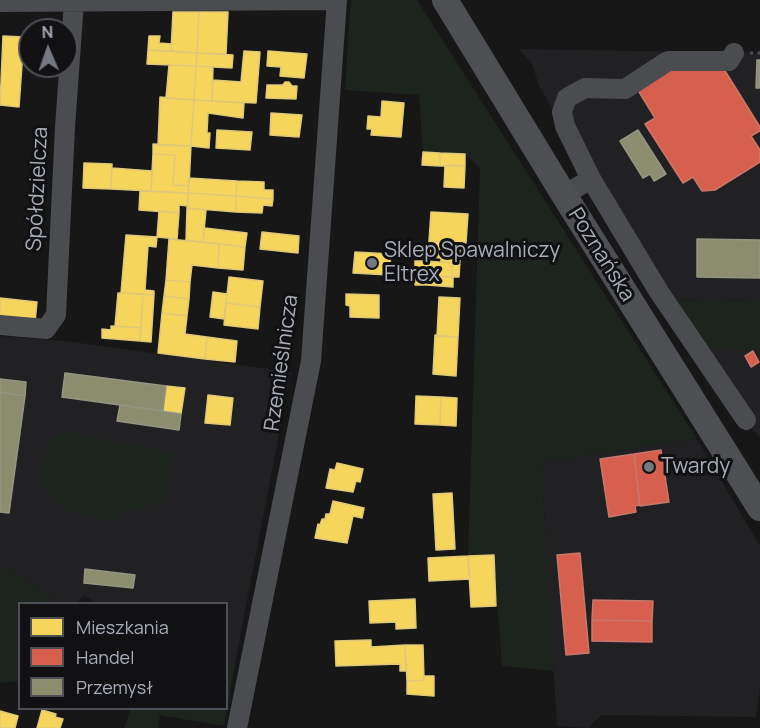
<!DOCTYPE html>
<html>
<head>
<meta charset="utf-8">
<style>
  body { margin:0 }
  #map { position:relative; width:760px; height:728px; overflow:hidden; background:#171717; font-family:Manrope,sans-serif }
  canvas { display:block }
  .legend { position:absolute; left:18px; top:602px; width:210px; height:108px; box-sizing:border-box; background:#111113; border:2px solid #4d4f55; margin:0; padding:8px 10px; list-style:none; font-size:18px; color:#a8adb8 }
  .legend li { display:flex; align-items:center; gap:12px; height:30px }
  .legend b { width:30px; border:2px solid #4d4f55 }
  .north { position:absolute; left:18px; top:18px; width:60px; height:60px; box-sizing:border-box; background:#111113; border:2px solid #4d4f55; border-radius:50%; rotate:358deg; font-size:16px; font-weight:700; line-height:24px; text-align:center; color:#a8adb8 }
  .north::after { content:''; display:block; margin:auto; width:21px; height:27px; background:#757880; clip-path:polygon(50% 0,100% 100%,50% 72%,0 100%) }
</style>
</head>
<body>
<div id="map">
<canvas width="760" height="728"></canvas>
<ul class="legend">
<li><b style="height:16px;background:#f6d55c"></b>Mieszkania</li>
<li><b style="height:16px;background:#d6604d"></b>Handel</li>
<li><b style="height:16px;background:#8c8c6e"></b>Przemysł</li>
</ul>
<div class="north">N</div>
</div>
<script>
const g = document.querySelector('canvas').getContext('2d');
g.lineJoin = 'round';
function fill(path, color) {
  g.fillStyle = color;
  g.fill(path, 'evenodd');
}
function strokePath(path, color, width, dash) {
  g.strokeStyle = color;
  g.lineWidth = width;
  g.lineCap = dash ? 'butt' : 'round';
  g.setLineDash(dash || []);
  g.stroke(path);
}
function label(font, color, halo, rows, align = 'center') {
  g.font = font + ' Manrope,sans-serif';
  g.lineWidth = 6;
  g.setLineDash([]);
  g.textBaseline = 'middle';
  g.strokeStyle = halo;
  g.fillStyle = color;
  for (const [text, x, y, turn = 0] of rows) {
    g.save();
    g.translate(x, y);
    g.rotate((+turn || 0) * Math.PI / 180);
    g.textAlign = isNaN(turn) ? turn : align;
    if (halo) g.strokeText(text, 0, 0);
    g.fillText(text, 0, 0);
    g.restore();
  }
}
fill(new Path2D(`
  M519 49 760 53V301L664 299 539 86 532 64Z
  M0 336 65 341 291 372 235 663 227 662 226 604 96 603 84 595 77 603H58L18 574 0 567Z
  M698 348 760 350V438L746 420Z
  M697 439 760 546V688L756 717 601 715 588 728 557 726 541 462Z`), '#212123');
fill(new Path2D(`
  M351 0H417L697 439 541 462 554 671 502 666 494 555 468 556 480 168 465 154 423 152 419 95 345 90Z
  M664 299 760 301V351L698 348Z
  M66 431 172 453V468L163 503 128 512 112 521C80 513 38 510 43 467 44 458 48 448 50 439Z
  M0 567 18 574 58 603 20 604 19 681 0 683Z
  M227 662 235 663 224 726 160 715 158 728H124L131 709 226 708Z`), '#1d241e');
const homes = new Path2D(`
  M173 12H199L197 53 171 51Z
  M199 12H228L226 54 197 53Z
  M3 36 24 37 19 107 0 105Z
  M149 36H160L159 43 172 44 171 51 148 50Z
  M148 50 197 53 196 66 147 64Z
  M244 51 260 52 256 103 212 101 213 80 241 82Z
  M268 51 307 54 304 78 280 76 281 67 267 66Z
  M197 53 233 55 232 68 196 66Z
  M169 65 196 66 194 100 166 98Z
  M196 66 213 67 212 101 194 100Z
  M285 82H289L292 86H297L296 99 266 98 267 85H283Z
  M160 97 194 100 191 146 158 145Z
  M194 100 244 103 243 118 208 113 207 133H210L209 148 191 146Z
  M382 101 404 103 401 137 371 135 372 129H367L368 116 381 117Z
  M271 113 302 115 299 137 270 135Z
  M217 130 252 132 250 150 216 148Z
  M153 144 191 146 189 186 173 185 175 155 153 154Z
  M423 152 440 153V166L422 165Z
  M440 153 465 154V166H440Z
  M153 154 175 155 173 185 189 186 188 193 151 191Z
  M84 163 112 164 111 189 83 188Z
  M445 165 465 166 464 188 444 187Z
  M112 168 152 171 151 191 111 189Z
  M189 178 237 181 236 196 188 193Z
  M237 181 264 182V190H273V199L236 196Z
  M140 191 188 193V206L179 205V213L139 210Z
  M188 193 236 196V212L187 208Z
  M236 196 273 199 272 206 263 205 262 213 236 212Z
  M187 208 206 210 203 242 186 240Z
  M159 211 179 213 177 239 157 237Z
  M431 212 468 214 466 243 429 241Z
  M205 228 247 233 245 247 203 242Z
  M262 232 299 236 298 253 260 249Z
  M126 235 157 237 156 247 148 246 145 290 154 291V295L121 293Z
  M169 239 219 244 218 268 192 265 190 282 166 280Z
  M429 241 461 243 459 277H452V263L441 262V258L429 257Z
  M219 244 245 247 243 270 218 268Z
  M355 252 391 254 389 275 353 273Z
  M415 261H425L427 285H415Z
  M425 261 452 263V277L425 276Z
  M427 276 453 277V287L427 285Z
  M229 277 263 281 260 307 226 303Z
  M166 280 190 282 189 299 164 296Z
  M213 292 227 294 224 319 210 317Z
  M118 293 143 294 141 328 115 326Z
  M143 294 154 295 151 342 140 341Z
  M346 294 379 295V318L350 317V306L346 305Z
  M164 296 189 299 187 316 162 313Z
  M439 297 460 298 458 337 437 336Z
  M0 298 37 302 35 322 0 318Z
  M226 303 260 307 258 329 224 325Z
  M162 313 187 316 185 334 207 337 205 359 158 353Z
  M111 326 141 328 140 341 102 338V329L111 330Z
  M435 335 458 337 456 376 433 374Z
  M207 337 237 341 235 362 205 359Z
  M166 386 185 388 181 414 163 411Z
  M208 395 233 398 230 425 205 423Z
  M416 396 441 397 440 425 415 424Z
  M441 397 457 398 456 426 440 425Z
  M337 463 363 469 360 482 356 481 353 492 326 488 330 469 335 470Z
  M452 493 455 549 436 550 433 494Z
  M333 501 364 508 362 518 353 516 347 543 315 538 318 524 320 525 322 519H325L326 514H330Z
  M494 555 496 606 471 607 468 556Z
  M468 556 470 579 429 581 428 558Z
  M415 599 416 628 396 629V622L370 623 369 601Z
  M371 640V647L405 645 406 671H400V664L336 666 335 641Z
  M405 645H423L424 680 407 681Z
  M424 676H434V696L407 694V681L424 680Z
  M42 710 56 714 55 717 63 719 60 728H37Z
  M0 711 18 716 15 728H0Z`);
fill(homes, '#f6d55c');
strokePath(homes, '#dfc978', 1.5);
const shops = new Path2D(`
  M670 66H722L760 127V131L751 136 760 150V162L715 190 702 191 693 177 683 183 645 124 655 118 636 87Z
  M753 351 759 362 751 367 745 356Z
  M661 450 669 502 640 506 634 454Z
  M634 454 640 505 635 506 636 512 609 517 600 459Z
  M580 553 589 653 566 655 557 555Z
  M593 600 653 601 652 621 592 620Z
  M592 620 652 621V642L592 641Z`);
fill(shops, '#d6604d');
strokePath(shops, '#c8776d', 1.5);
const industry = new Path2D(`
  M757 60H760V88H756Z
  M638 130 666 174 654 181 650 174 643 178 620 141Z
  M697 239 760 240V278L697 277Z
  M65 373 166 386 163 411 62 397Z
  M0 379 26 382 25 396 0 392Z
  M0 392 25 396 9 513 0 512Z
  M120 405 181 414 179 430 117 421Z
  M85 569 135 575 133 588 84 583Z`);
fill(industry, '#8c8c6e');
strokePath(industry, '#949684', 1.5);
strokePath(new Path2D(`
  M750 53H760`), '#4d4e52', 3, [3, 4.5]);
strokePath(new Path2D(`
  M0 2 337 0
  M591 179 659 292 746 420
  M564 195 591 179 565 126 562 112 567 98 585 88 625 89 668 61H729L734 53
  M0 325 46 329 56 315 65 127 74 2
  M237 728 311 361 337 0`), '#4b4c50', 20);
strokePath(new Path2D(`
  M445 0 564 195 760 508`), '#4d4f52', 26);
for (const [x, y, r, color] of [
  [372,263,6,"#757880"],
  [649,467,6,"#757880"]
]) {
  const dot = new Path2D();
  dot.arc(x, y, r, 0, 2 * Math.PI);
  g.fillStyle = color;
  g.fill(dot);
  strokePath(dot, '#111113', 2);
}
label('21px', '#a8adb8', '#111113', [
  ["Spółdzielcza",38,189,-87],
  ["Poznańska",601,255,58],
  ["Rzemieślnicza",282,363,-82]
]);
label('21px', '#a8adb8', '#111113', [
  ["Sklep Spawalniczy",384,251],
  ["Eltrex",384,275],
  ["Twardy",661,467]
], 'left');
</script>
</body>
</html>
